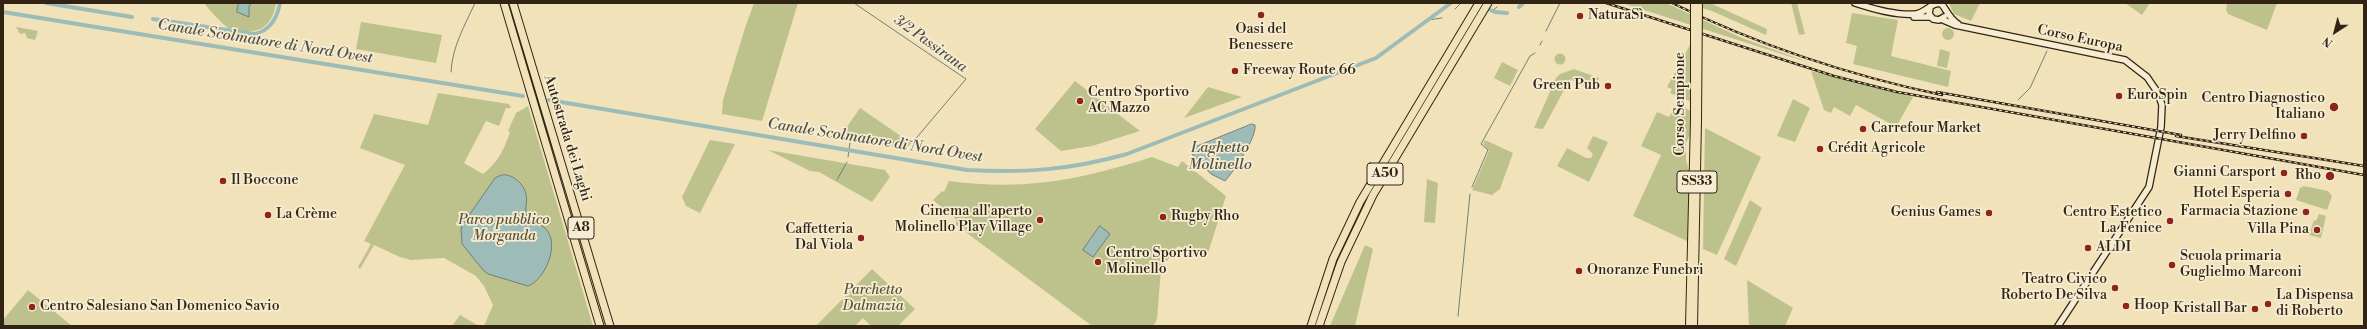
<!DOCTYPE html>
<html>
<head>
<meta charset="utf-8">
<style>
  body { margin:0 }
  #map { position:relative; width:2367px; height:329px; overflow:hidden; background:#f1e2ba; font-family:"Libre Bodoni",serif }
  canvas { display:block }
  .frame { position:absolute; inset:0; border:4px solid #312414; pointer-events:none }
  .north { position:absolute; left:2315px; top:12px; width:40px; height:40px; -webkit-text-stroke:3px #f6ecd2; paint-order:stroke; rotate:216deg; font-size:11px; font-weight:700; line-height:16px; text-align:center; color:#312414 }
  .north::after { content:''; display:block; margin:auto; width:14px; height:18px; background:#312414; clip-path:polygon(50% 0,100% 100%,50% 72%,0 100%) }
</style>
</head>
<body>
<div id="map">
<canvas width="2367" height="329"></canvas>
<div class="frame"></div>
<div class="north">N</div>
</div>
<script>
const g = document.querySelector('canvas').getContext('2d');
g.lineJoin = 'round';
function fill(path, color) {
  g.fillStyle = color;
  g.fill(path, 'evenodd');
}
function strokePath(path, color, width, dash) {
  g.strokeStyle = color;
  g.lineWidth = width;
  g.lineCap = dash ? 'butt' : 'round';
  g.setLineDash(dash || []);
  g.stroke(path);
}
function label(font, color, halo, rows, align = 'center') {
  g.font = font + ' "Libre Bodoni",serif';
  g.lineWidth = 3.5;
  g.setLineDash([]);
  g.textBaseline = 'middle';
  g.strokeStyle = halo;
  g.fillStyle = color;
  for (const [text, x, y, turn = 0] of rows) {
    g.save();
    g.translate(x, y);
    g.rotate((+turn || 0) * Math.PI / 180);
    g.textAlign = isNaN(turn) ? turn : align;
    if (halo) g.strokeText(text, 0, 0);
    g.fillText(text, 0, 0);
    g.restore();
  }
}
fill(new Path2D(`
  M204 3H276C273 24 261 34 240 31 236 31 231 31 228 28 219 21 211 12 204 3Z
  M754 3H798L762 121 722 114 723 100 745 28Z
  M1622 3H1666L1742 38 1813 64Z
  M1685 3H1710L1767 29 1766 35 1712 11Z
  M1791 3H1797L1805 34 1799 35Z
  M1949 3H1980L1971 21 1954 14Z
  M2125 3H2150L2142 15Z
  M2227 3H2277L2267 30 2228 14 2226 10Z
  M1852 13 1898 20 1891 56 1951 71 1948 87 1853 64 1857 46 1846 43Z
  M361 22 442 35 436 63 356 49Z
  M16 27 38 31 35 40 27 38 25 33 20 34Z
  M1942 34a6 6 0 1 1 12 0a6 6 0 1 1-12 0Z
  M1691 43 1693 44 1692 102 1670 93 1672 89 1667 87Z
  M1940 49 1950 52 1947 68 1937 66Z
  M1554.5 59a5.5 5.5 0 1 1 11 0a5.5 5.5 0 1 1-11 0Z
  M1502 62 1518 70 1510 86 1494 78Z
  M1574 69 1599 78 1593 91 1570 79 1543 129 1534 128 1556 78 1560 74Z
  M1811 71 1913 97 1896 127 1856 105 1850 116 1834 107 1831 113 1824 110Z
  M1075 81 1136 128 1140 131 1092 146 1061 151 1035 129Z
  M1208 87 1242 97 1184 118Z
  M438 93 509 104 511 108H506L499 126 486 121 464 163 483 174C498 162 504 150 510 132L508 131 516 113 528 106 593 326H484L493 305 484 286 476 276 444 258 411 260 400 257 374 245 360 269 358 267 371 244 364 241 405 165 360 148 374 114 428 125Z
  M1793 99 1810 108 1795 142 1777 136Z
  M1676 105 1692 111 1691 132 1686 143V160L1690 174 1689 242 1633 216 1661 155 1641 146 1657 112 1669 117Z
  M860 108 911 143 908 147H894L842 134Z
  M1705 128 1761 157 1717 255 1703 249Z
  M1593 136 1608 142 1589 182 1557 166 1567 148 1586 158H1591L1593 154 1587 148Z
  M710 140 735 144 700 213 686 206 682 197Z
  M1485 140 1513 153 1500 189 1492 195 1472 190 1489 151 1483 144Z
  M768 150 885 170 890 177 872 202 819 172 810 171Z
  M1152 157 1178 167 1182 161 1226 196 1207 256 1178 246 1161 269 1157 319 1154 325 1155 326H1092L956 225V219L933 200 942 191 944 192 949 181C1026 191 1079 180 1152 157Z
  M1427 179 1438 183 1435 223 1424 222Z
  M2304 186 2328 191 2332 196 2327 210 2296 200 2300 188Z
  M1750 200 1762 208 1736 266 1724 259Z
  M2319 214 2326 216 2321 238 2309 235 2314 220 2316 221Z
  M1365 245 1373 249 1355 326H1330Z
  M872 269 915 309 898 326H871L863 318 855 326H816Z
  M1747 280 1793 308 1785 326H1749Z
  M28 290 72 326H3V320Z
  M460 315 479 326H452Z`), '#bdc28d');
const water = new Path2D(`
  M239 3H252L249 6V17L237 12Z
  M1252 124 1255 125C1257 137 1234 171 1225 181L1211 174 1191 153 1193 148Z
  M502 175C512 173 524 184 526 194 528 201 524 209 527 216 532 221 540 224 545 228 561 243 545 280 528 286L488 274 483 270 462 244 461 229 463 224 495 178Z
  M1100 226 1110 234 1093 257 1083 250Z`);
fill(water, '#9dbcb8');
strokePath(water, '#727f76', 1);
strokePath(new Path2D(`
  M854 3 966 79 913 142 908 140
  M1455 9 1461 3
  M1492 11 1497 7
  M1428 20 1442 18
  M1546 31 1560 3
  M1540 45 1542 41
  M451 72C452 47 465 25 475 3
  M2018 100 2030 88 2047 51
  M850 138 851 136 905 144
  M848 157 850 143
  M837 180 847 162
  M1472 187 1488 150 1481 144 1530 56 1535 53
  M1458 316 1470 194`), '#727f76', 1);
strokePath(new Path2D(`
  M46 3 132 17
  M1519 7 1523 3
  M1485 8 1495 12 1507 13
  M3 12 523 96
  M153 19 254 34C270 31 277 19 280 3
  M549 100 967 170C1025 173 1070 170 1127 154L1376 58 1451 3`), '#9dbcb8', 4);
const secondary = new Path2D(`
  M1855 3C1873 9 1897 16 1916 14 1925 13 1933 1 1941 4 1945 6 1948 18 1958 24
  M1930 8 1929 14 1933 19 1939 20 1944 17
  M1914 17H1931
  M1941 19 1955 25 2125 60 2147 77 2158 93 2162 105 2161 127 2149 187 2058 326`);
const trunk = new Path2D(`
  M1689 326 1694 119
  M1694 326 1698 120`);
const motorway = new Path2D(`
  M504 3 600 326
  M513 3 610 326
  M1311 326 1333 259 1360 202 1479 3
  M1319 326 1341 262 1373 195 1488 3`);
strokePath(secondary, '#312414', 8);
strokePath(trunk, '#312414', 8);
strokePath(motorway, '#312414', 9);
strokePath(secondary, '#f6ecd2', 5.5);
strokePath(trunk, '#f1e2ba', 6);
strokePath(motorway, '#f1e2ba', 7);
const rail = new Path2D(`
  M1606 3 1834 76 1897 92 2364 175
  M1672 3C1758 45 1848 75 1942 95
  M1937 92 2181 135
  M2176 136 2364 166`);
strokePath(rail, '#312414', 2.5);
strokePath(rail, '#f6ecd2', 1, [3]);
const trunkBridge = new Path2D(`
  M1694 119V3
  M1698 120 1699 3`);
strokePath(trunkBridge, '#312414', 8, []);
strokePath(trunkBridge, '#f1e2ba', 6);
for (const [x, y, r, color] of [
  [1261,15,4,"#8f2418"],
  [1580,16,4,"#8f2418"],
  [1235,71,4,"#8f2418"],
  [1608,86,4,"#8f2418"],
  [2119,96,4,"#8f2418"],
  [1080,101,4,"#8f2418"],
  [2334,107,5,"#8f2418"],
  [1863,129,4,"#8f2418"],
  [2304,136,4,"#8f2418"],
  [1820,149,4,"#8f2418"],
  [2284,173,4,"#8f2418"],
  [2330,176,5,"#8f2418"],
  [223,181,4,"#8f2418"],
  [2288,194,4,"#8f2418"],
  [2306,212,4,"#8f2418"],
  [1989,213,4,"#8f2418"],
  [268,215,4,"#8f2418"],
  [1163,217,4,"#8f2418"],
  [1040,220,4,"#8f2418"],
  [2170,221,4,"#8f2418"],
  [2317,230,4,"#8f2418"],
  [861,238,4,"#8f2418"],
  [2088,248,4,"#8f2418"],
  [1098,262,4,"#8f2418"],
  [2172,265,4,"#8f2418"],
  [1579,271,4,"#8f2418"],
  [2115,288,4,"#8f2418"],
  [2268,304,4,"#8f2418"],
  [2126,306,4,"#8f2418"],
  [32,307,4,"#8f2418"],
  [2255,309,4,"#8f2418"]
]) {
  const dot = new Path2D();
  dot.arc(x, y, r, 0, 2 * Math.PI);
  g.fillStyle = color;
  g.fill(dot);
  strokePath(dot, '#f6ecd2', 1.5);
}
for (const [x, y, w] of [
  [1385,174,36],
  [1697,182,40],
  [581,228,26]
]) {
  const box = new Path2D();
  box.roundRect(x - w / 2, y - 11, w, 22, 3);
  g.fillStyle = '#f6ecd2';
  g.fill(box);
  strokePath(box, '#312414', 1);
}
label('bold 13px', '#312414', null, [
  ["A50",1385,174],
  ["SS33",1697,182],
  ["A8",581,228]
]);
label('14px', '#312414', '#f6ecd2', [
  ["NaturaSì",1588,16],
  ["Oasi del",1261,30,"center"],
  ["Benessere",1261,46,"center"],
  ["Freeway Route 66",1243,71],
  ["Green Pub",1600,86,"right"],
  ["Centro Sportivo",1088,93],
  ["AC Mazzo",1088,109],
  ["EuroSpin",2127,96],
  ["Centro Diagnostico",2325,99,"right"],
  ["Italiano",2325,115,"right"],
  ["Carrefour Market",1871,129],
  ["Jerry Delfino",2296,136,"right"],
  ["Crédit Agricole",1828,149],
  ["Gianni Carsport",2276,173,"right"],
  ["Rho",2321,176,"right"],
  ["Il Boccone",231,181],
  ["Hotel Esperia",2280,194,"right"],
  ["Cinema all'aperto",1032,212,"right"],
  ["Molinello Play Village",1032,228,"right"],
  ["Farmacia Stazione",2298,212,"right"],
  ["Genius Games",1981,213,"right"],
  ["Centro Estetico",2162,213,"right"],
  ["La Fenice",2162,229,"right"],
  ["La Crème",276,215],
  ["Rugby Rho",1171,217],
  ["Caffetteria",853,230,"right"],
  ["Dal Viola",853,246,"right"],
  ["Villa Pina",2309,230,"right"],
  ["ALDI",2096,248],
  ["Centro Sportivo",1106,254],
  ["Molinello",1106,270],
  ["Scuola primaria",2180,257],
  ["Guglielmo Marconi",2180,273],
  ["Onoranze Funebri",1587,271],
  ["Teatro Civico",2107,280,"right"],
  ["Roberto De Silva",2107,296,"right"],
  ["La Dispensa",2276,296],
  ["di Roberto",2276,312],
  ["Hoop",2134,306],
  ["Centro Salesiano San Domenico Savio",40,307],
  ["Kristall Bar",2247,309,"right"]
], 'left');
label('14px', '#312414', '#f6ecd2', [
  ["Corso Europa",2080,39,12],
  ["Corso Sempione",1681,104,-90],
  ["Autostrada dei Laghi",567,138,73]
]);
label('italic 14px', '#5b5338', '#f6ecd2', [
  ["Parco pubblico",504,221],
  ["Morganda",504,237],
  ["Parchetto",873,291],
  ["Dalmazia",873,307]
]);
label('italic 15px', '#515245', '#f6ecd2', [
  ["Canale Scolmatore di Nord Ovest",265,42,9],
  ["3/2 Passirana",930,44,36],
  ["Canale Scolmatore di Nord Ovest",875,141,9],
  ["Laghetto",1220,148],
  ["Molinello",1220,165]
]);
</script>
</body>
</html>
